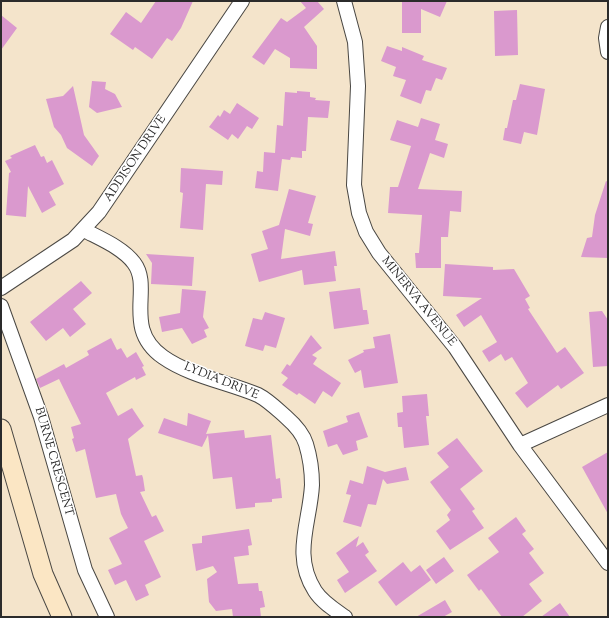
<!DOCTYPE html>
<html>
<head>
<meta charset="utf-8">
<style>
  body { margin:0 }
  #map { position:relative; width:609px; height:618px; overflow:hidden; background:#f4e4cb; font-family:"Sorts Mill Goudy",serif }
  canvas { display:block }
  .frame { position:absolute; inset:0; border:2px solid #2b2b2b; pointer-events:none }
</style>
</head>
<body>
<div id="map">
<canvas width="609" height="618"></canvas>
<div class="frame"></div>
</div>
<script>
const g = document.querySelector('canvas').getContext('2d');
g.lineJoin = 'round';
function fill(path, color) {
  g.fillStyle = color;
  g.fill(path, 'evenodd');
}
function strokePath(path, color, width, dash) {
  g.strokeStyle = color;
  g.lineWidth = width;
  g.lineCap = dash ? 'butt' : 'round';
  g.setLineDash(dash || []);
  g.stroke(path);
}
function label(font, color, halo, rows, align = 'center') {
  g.font = font + ' "Sorts Mill Goudy",serif';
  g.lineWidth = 3;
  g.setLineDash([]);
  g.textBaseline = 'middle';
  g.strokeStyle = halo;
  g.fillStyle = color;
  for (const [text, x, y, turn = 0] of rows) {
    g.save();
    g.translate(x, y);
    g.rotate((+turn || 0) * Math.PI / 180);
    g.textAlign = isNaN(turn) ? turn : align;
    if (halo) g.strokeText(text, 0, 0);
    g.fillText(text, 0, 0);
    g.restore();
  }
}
fill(new Path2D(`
  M156 1H193L181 28 172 41 167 38 152 59 135 47 133 50 110 34 126 12 141 23Z
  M300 1H317L324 9 304 27 317 46V69L290 68V58L275 49 264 65 252 57 281 18 287 22 306 8Z
  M402 1H447L440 17 421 9V33H402Z
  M517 10 518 55 495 56 494 11Z
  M1 15 17 28 1 50Z
  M387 46 402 51V47L424 56 422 60 447 68 442 80 436 78 431 91 426 90 421 104 400 96 406 80 393 76 396 67 381 61Z
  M92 81 106 82 105 89 115 94 122 107 97 113 89 107Z
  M520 84 545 89 537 135 524 132 521 144 503 140 505 128H507L513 100H516Z
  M73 86 84 135 99 156 92 166 67 148 61 135 54 127 46 99 63 96Z
  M297 91 310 92V97L316 98 315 100 330 101 328 118 308 117 306 151H302V158L291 157 290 160 282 159 278 191 255 188 257 171 263 172 264 152 275 153 277 125 283 126 285 92 297 93Z
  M237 103 259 118 252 129 247 126 238 139 232 134 228 140 209 127 218 115 220 117 224 110 230 114Z
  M421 118 440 124 435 140 448 144 444 158 430 153 418 189 462 191 461 212 450 211 448 237H441V268H416L415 253H419L422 215 388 213 390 187H398L411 146 390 140 397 120 418 127Z
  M35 145 41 157 44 156 47 163 52 160 64 184 49 192 56 205 42 213 28 186 26 217 6 215 9 173 11 172 5 161 12 158 10 156Z
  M181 168 223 171 222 185 206 184 203 230 180 228 183 193 180 192Z
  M606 181 608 182V258L581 257 587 238 592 237 595 215Z
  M289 189 316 196 308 223 313 224 310 236 285 229 281 259 335 251 337 266H334L336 281 304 285 302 270 259 282 251 254 268 249 262 231 279 225Z
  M146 254 194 257 192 286 151 284 152 263Z
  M445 264 493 267V270L514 269 530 296 525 299 530 308 528 309 557 353 565 347 584 373 561 389 558 385 527 408 515 393 528 383 512 357 505 361 501 354 489 362 482 351 497 342 481 315 464 327 456 315 482 298 443 296Z
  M81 281 92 293 73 309 86 324 70 337 63 328 46 341 30 322Z
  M360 288 363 310H367L369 324 334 329 329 292Z
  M182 289 206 291 203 317 209 328 204 330 207 337 192 344 182 328 162 332 159 317 180 313Z
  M602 311 608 320V366L593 367 589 312Z
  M265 312 285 318 276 348 265 345 263 351 245 346 253 318 262 320Z
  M390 334 398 383 364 388 361 370 355 373 348 360 364 352 363 350 375 348 373 337Z
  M311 335 322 348 312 355 317 358 313 364 341 383 332 397 323 391 315 404 299 393 297 395 282 385 288 378 281 373 287 364 290 366Z
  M111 338 117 350 121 348 127 358 136 352 144 366 142 367 146 375 136 380 135 377 106 393 118 416 132 408 144 426 128 439 136 476 142 475 143 478 145 491 140 492 152 517 156 515 164 531 144 541 161 577 145 585 149 595 136 601 126 580 115 585 108 570 122 564 109 538 128 528 121 514 116 494 96 498 85 449 76 452 72 439 74 438 71 427 81 424 59 379 40 388 36 379 64 364 66 368 89 355 87 351Z
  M427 394 429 416H426L429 445 404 448 402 427H398L397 413 403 412 402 396Z
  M359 412 368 437 356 441 358 450 343 455 337 444 328 447 323 431 348 422 346 416Z
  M188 413 211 421 206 434 244 430 245 438 271 435 276 479 280 478 282 498 272 499V502L255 503V507L236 509 232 477 213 479 208 435 202 447 158 433 164 418 187 426Z
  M457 438 483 471 460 489 475 509 472 511 484 528 450 550 436 531 450 520 447 515 451 510 430 482 449 467 437 453Z
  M608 452V514L582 467Z
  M367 466 385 472 406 467 409 480 387 484 383 479 376 505 368 504 361 527 343 522 351 495 346 494 350 480 363 484Z
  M516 517 526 531 522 534 534 549 529 553 544 573 529 584 542 601 522 617H502L481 589 479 591 467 575 499 552 488 538Z
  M249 529 252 545 248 546 249 555 234 557 238 584 258 583 259 591H262L265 607 260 608 261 617H233L232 609 216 611 209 602 207 579 217 572 213 566 196 571 192 544 202 543V536Z
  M359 536 356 547 363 542 369 552 365 555 377 571 345 593 337 580 349 572 336 553Z
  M444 557 454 571 436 584 426 570Z
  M403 562 411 572 420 565 431 580 396 606 378 582Z
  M445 600 452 612 443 617H416Z
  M560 603 570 617H541Z`), '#da99ce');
const street = new Path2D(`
  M344 1 355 42 358 86 354 185 359 213 366 232 379 253 455 347 520 445 608 563
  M608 27 606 38 608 52
  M84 230C101 239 123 248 134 263 153 288 122 328 163 357 190 376 227 382 258 395 268 400 278 410 286 417 294 424 303 434 306 444 310 457 312 471 312 485 310 523 292 555 315 591 322 602 335 610 345 617
  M1 288 73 240 99 212 242 1
  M1 306 41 417 85 570 107 617
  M520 445 608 405`);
const secondary = new Path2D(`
  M1 429 43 574 62 617`);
strokePath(street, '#494743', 16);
strokePath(secondary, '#494743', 21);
strokePath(street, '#fff', 14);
strokePath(secondary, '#fbe6c4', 19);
label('12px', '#2b2b2b', '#fff', [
  ["ADDISON DRIVE",136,159,-56],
  ["MINERVA AVENUE",418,302,51],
  ["LYDIA DRIVE",221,382,22],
  ["BURNE CRESCENT",53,462,74]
]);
</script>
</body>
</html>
